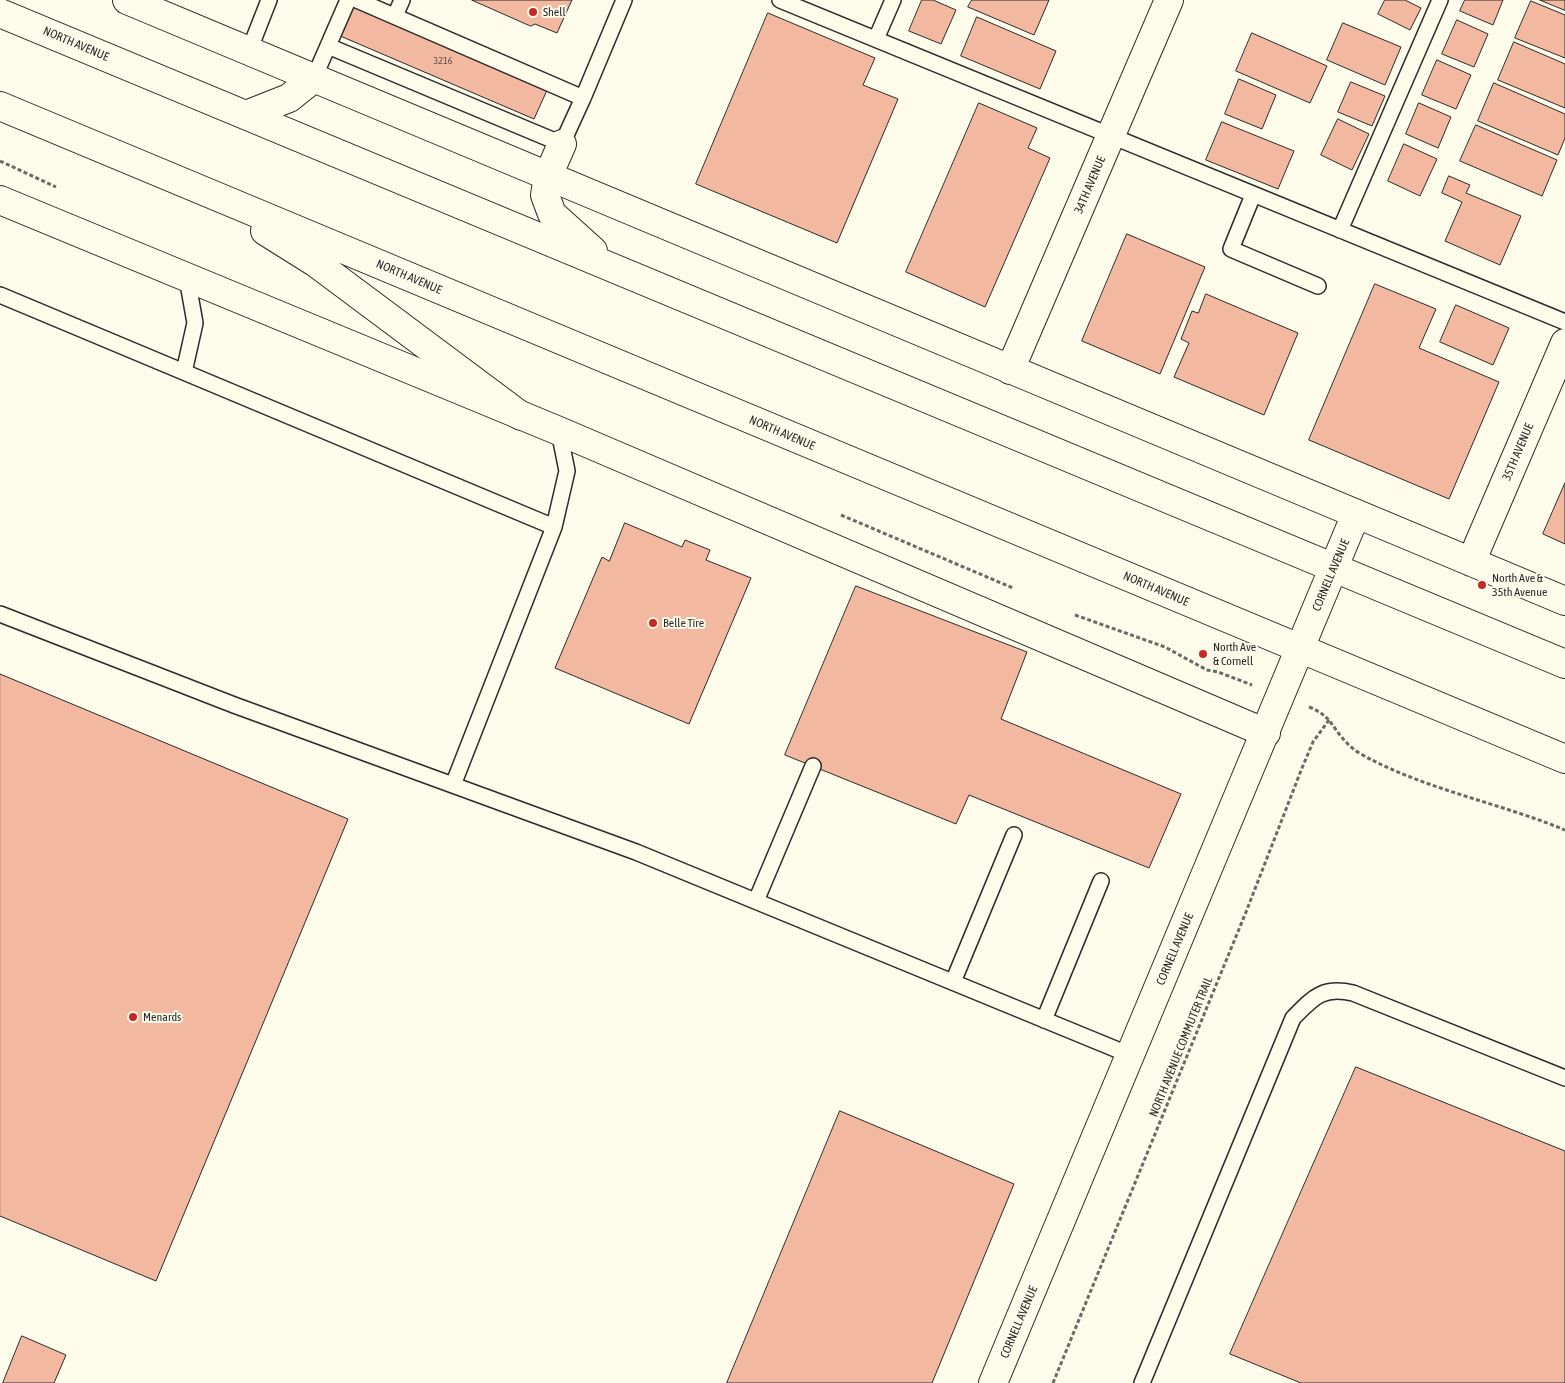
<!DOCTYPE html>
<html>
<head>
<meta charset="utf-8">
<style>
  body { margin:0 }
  canvas { display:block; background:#fdfbea }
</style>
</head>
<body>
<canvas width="1565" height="1383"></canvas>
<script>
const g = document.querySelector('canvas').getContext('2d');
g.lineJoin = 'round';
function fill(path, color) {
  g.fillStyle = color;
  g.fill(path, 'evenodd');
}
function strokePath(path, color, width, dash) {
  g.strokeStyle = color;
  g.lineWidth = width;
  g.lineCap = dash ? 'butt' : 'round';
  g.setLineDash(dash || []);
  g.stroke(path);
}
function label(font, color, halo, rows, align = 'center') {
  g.font = font + ' "Asap Condensed",sans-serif';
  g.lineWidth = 4;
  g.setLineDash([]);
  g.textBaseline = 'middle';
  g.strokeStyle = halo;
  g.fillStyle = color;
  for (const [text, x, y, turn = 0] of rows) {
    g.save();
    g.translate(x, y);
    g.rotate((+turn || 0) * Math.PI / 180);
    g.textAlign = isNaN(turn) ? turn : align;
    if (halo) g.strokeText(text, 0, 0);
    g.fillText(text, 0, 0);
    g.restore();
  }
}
const building = new Path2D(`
  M472 0H572L557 33 535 24 531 26Z
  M922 0H933L956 10 941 44 909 31Z
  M972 0H1049L1034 35 968 7Z
  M1385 0H1405L1421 8 1410 30 1378 14Z
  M1465 0H1503L1493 25 1460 11Z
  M1540 0H1565V10Z
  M1531 1 1565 15V58L1515 38Z
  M352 3 548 88 534 119 338 35Z
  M768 13 875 58 863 85 898 99 837 243 696 184Z
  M977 17 1056 51 1040 89 961 56Z
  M1457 20 1488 34 1474 67 1442 54Z
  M1343 23 1401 47 1385 85 1327 60Z
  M1252 33 1327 66 1310 103 1236 71Z
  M1514 42 1565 64V108L1498 80Z
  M1437 60 1471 75 1456 109 1422 95Z
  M1239 79 1276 95 1262 129 1225 114Z
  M1351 82 1385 96 1372 126 1338 112Z
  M1494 83 1565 114V138L1558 155 1478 121Z
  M979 103 1037 128 1028 148 1050 158 985 307 906 272Z
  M1419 103 1451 117 1438 148 1406 134Z
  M1338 119 1369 134 1352 170 1321 155Z
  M1222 122 1294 151 1278 189 1206 160Z
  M1476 125 1557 160 1542 196 1460 161Z
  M1404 144 1437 159 1420 196 1388 181Z
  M1449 176 1470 185 1466 193 1521 216 1500 265 1445 241 1462 202 1442 193Z
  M1127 234 1205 267 1160 374 1082 341Z
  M1375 284 1436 309 1419 348 1499 382 1449 499 1309 440Z
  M1206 294 1298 333 1264 415 1174 377 1189 343 1181 339 1192 311 1198 313Z
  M1456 305 1509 328 1493 365 1440 342Z
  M1565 483V544L1543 534Z
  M625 523 682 547 685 540 710 550 706 560 751 578 689 724 555 668 602 557 609 561Z
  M856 586 1027 652 1001 719 1181 794 1149 868 969 795 956 824 785 755Z
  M0 674 348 819 156 1281 0 1216Z
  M1356 1067 1565 1151V1383H1301L1230 1354Z
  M840 1111 1014 1184 932 1383H727Z
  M22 1336 66 1355 54 1383H3Z`);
fill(building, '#f2b8a0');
strokePath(building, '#2b2b2b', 1);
const service = new Path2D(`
  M780 0 1565 322
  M395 16 402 0
  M876 39 893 0
  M328 46 562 144 583 98 357 0
  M249 51 269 0
  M314 78 348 0
  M583 98 624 0
  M1253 195 1231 249 1318 286
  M1340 230 1440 0
  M0 295 554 527
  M184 372 195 323 187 278
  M0 614 234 705 636 852 1130 1055
  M453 785 554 527 567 471 559 431
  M756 901 813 766
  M953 982 1014 835
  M1044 1020 1101 881
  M1142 1383 1293 1018C1313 998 1322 986 1353 993L1565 1078`);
const minor = new Path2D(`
  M127 0 1565 601
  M548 176 562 144
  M0 200 559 431 1266 733
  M1010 370 1169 0
  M1471 562 1565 343
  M993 1383 1356 514`);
const primary = new Path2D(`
  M0 13 1565 664
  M0 106 1565 759
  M246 115 289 98 314 78
  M548 176 545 195 552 214 593 251
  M265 231 316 263 521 416`);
strokePath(service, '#2b2b2b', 18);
strokePath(minor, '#2b2b2b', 30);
strokePath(primary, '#2b2b2b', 30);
strokePath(new Path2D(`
  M0 161 56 187
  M841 515 1013 588
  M1075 615 1165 647 1207 670 1218 672 1252 685
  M1309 707C1332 716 1331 727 1347 743 1353 750 1364 756 1372 760 1433 791 1502 804 1565 830
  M1053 1383 1246 912 1302 768 1313 742 1329 720`), '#6a6964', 3, [4, 2.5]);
strokePath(service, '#fdfbea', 15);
strokePath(minor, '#fdfbea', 28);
strokePath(primary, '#fdfbea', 28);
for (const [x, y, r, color] of [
  [533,12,5,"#c62828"],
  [1482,585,5,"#c62828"],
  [653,623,5,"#c62828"],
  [1203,654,5,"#c62828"],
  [133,1017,5,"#c62828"]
]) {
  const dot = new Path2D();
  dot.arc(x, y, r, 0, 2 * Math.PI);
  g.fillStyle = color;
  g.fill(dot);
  strokePath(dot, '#fdfbea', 2);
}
label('10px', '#5d4e48', null, [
  ["3216",443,61]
]);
label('12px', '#2b2b2b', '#fdfbea', [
  ["Shell",543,12],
  ["North Ave &",1492,578],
  ["35th Avenue",1492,592],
  ["Belle Tire",663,623],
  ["North Ave",1213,647],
  ["& Cornell",1213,661],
  ["Menards",143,1017]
], 'left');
label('12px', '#2b2b2b', '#fdfbea', [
  ["NORTH AVENUE",76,44,23],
  ["34TH AVENUE",1090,185,-67],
  ["NORTH AVENUE",409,277,23],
  ["NORTH AVENUE",782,433,23],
  ["35TH AVENUE",1518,452,-67],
  ["CORNELL AVENUE",1331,575,-67],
  ["NORTH AVENUE",1156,589,23],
  ["CORNELL AVENUE",1175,949,-67],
  ["NORTH AVENUE COMMUTER TRAIL",1181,1047,-68],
  ["CORNELL AVENUE",1019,1322,-67]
]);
</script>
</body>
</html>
